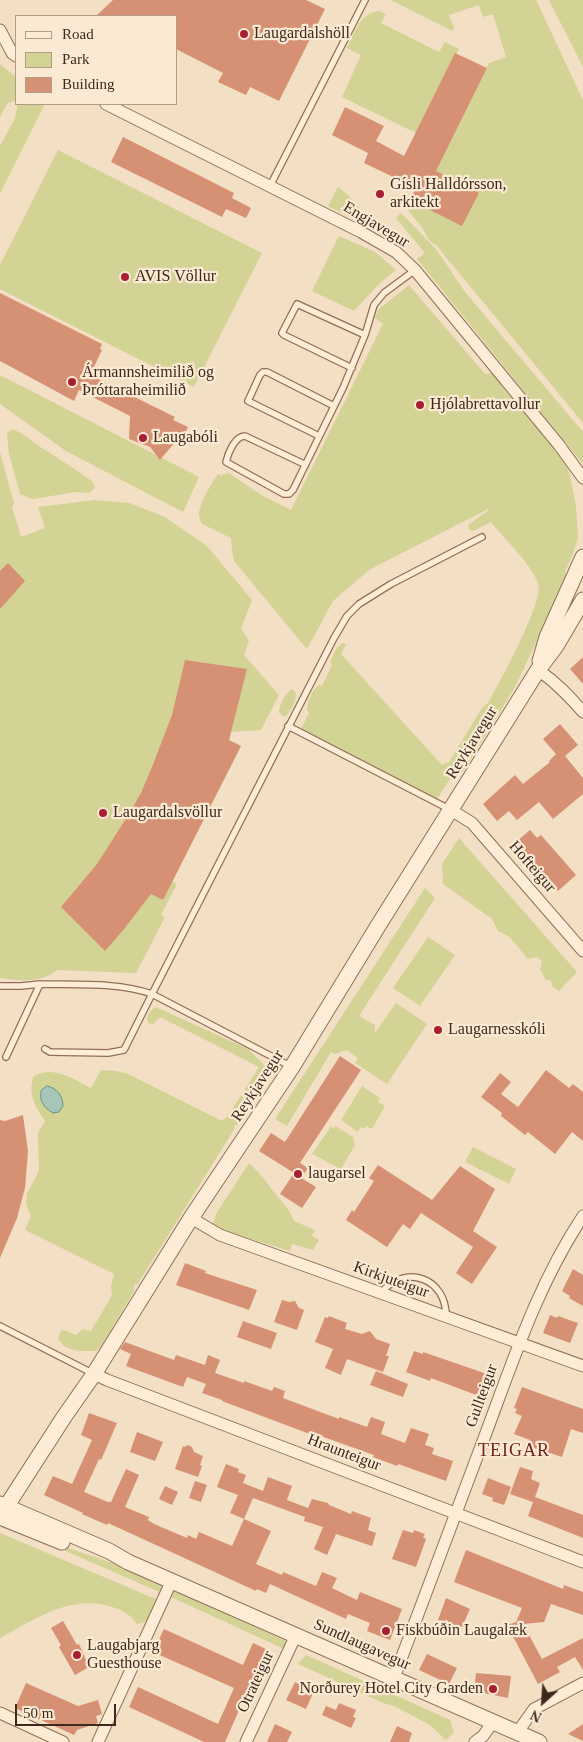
<!DOCTYPE html>
<html>
<head>
<meta charset="utf-8">
<style>
  body { margin:0 }
  #map { position:relative; width:583px; height:1742px; overflow:hidden; background:#f3dfc3; font-family:"Times New Roman",serif }
  canvas { display:block }
  .legend { position:absolute; left:15px; top:15px; width:162px; height:90px; box-sizing:border-box; background:#faead3; border:1px solid #af9d8a; margin:0; padding:6px 9px; list-style:none; font-size:15px; color:#3e291d }
  .legend li { display:flex; align-items:center; gap:10px; height:25px }
  .legend b { width:25px; border:1px solid #af9d8a }
  .north { position:absolute; left:518px; top:1677px; width:50px; height:50px; -webkit-text-stroke:4px #faead3; paint-order:stroke; rotate:206deg; font-size:14px; font-weight:700; line-height:20px; text-align:center; color:#3e291d }
  .north::after { content:''; display:block; margin:auto; width:18px; height:22px; background:#3e291d; clip-path:polygon(50% 0,100% 100%,50% 72%,0 100%) }
  .scale { position:absolute; left:15px; top:1704px; width:101px; height:22px; box-sizing:border-box; border:2px solid #3e291d; border-top:0; padding-left:6px; font-size:15px; line-height:18px; white-space:nowrap; color:#3e291d; -webkit-text-stroke:4px #faead3; paint-order:stroke }
</style>
</head>
<body>
<div id="map">
<canvas width="583" height="1742"></canvas>
<ul class="legend">
<li><b style="height:6px;background:#fdedd7"></b>Road</li>
<li><b style="height:14px;background:#d3d395"></b>Park</li>
<li><b style="height:14px;background:#d69174"></b>Building</li>
</ul>
<div class="north">N</div>
<div class="scale">50 m</div>
</div>
<script>
const g = document.querySelector('canvas').getContext('2d');
g.lineJoin = 'round';
function fill(path, color) {
  g.fillStyle = color;
  g.fill(path, 'evenodd');
}
function strokePath(path, color, width, dash) {
  g.strokeStyle = color;
  g.lineWidth = width;
  g.lineCap = dash ? 'butt' : 'round';
  g.setLineDash(dash || []);
  g.stroke(path);
}
function label(font, color, halo, rows, align = 'center') {
  g.font = font + ' "Times New Roman",serif';
  g.lineWidth = 4.5;
  g.setLineDash([]);
  g.textBaseline = 'middle';
  g.strokeStyle = halo;
  g.fillStyle = color;
  for (const [text, x, y, turn = 0] of rows) {
    g.save();
    g.translate(x, y);
    g.rotate((+turn || 0) * Math.PI / 180);
    g.textAlign = isNaN(turn) ? turn : align;
    if (halo) g.strokeText(text, 0, 0);
    g.fillText(text, 0, 0);
    g.restore();
  }
}
fill(new Path2D(`
  M391 0H536L583 100V423L436 245C427 241 426 233 421 226 417 221 412 216 408 210L410 200 462 225 478 193 422 165 441 161 489 63 506 57 493 14 483 17 479 5 449 15 454 28 452 31Z
  M549 0H583V67Z
  M379 11 386 14 381 23 439 52 445 42 459 49 416 133 342 97 361 55 347 48C355 32 360 13 379 11Z
  M0 64 16 77V102L14 101 10 103 8 102 0 117Z
  M18 104H43L44 106 0 194V146L15 118Z
  M58 150 262 253 194 387 0 289V265Z
  M338 187 349 196 363 213 361 219 356 220 328 206Z
  M401 213 436 249 465 292 583 432V464L417 259 425 253 396 218Z
  M339 236 375 252 396 270 380 283 354 311 312 291Z
  M409 285 485 374 495 373 505 391 536 426 545 432 563 457 570 475 576 506 578 538 573 554 565 572 566 575 541 632 515 687 464 770 455 776H448L450 779 437 799 301 729 309 713 307 710C307 702 312 690 319 685L322 686 332 665 330 662 336 649 342 643 346 644 341 654 442 765 449 762 482 708 489 702C499 682 545 601 538 583 530 562 505 540 491 522L473 531 469 529 468 525 489 510 488 509 369 570 333 601 307 649 234 561 232 551 231 538 202 524C201 521 199 519 199 516 198 506 212 482 218 474L221 476 223 474 229 473 261 495 291 510 383 324 375 318 379 309Z
  M0 375 199 477 183 512 66 451 0 404Z
  M12 429C24 433 31 441 42 448 59 459 77 470 93 482L95 488 89 493 76 492 33 499 20 494 9 454 7 433Z
  M0 452 14 503 12 507 21 537 45 528 38 507 95 500 129 503 165 517 207 546 252 600 241 629 249 640 244 655 279 695 261 730 231 732 229 740 241 746 172 881 177 884 161 915 165 917 136 973 57 970C42 983 19 981 0 978Z
  M291 689 295 691C298 700 291 710 285 717L279 713C279 705 285 695 291 689Z
  M459 838 577 972 559 991 552 986 551 981 545 979 540 969 542 962 538 957 527 959C519 948 511 935 498 931L492 919 443 884 442 864Z
  M425 888 435 898 359 1016 375 1025V1033L396 1003 427 1024 387 1084 355 1063 358 1058 347 1050 335 1054 331 1052 287 1126 275 1119Z
  M428 937 455 955 420 1006 393 988Z
  M156 1007 248 1049 263 1064 268 1075 261 1092 239 1124 234 1126 235 1128 137 1285 134 1284V1291L102 1345 96 1351C82 1351 65 1353 58 1338L61 1331 64 1330 76 1335 83 1329 91 1331 112 1295 111 1287 114 1274 25 1230 31 1216 26 1204 27 1193 39 1171 38 1133 45 1121C35 1107 27 1092 34 1076 54 1065 73 1079 91 1088L101 1070 117 1071 128 1074 222 1121 228 1116 259 1067 160 1017 153 1024 148 1023 147 1017 151 1010Z
  M362 1086 380 1098 378 1102 385 1106 372 1129 366 1126 364 1129 360 1127 358 1132 341 1120Z
  M331 1126 334 1129 335 1126 353 1137 355 1145 341 1169 312 1154Z
  M473 1147 516 1169 509 1184 465 1162Z
  M249 1163C259 1172 266 1181 273 1191 282 1203 288 1206 294 1221L315 1230 312 1236 319 1240 313 1250 292 1244 290 1251 212 1227 216 1214Z
  M0 1533 158 1600 151 1621 137 1624C129 1613 122 1610 109 1606 69 1595 33 1620 0 1638Z
  M31 1536 116 1564 161 1584 163 1589 162 1593Z
  M174 1589 286 1641 284 1649 171 1597Z
  M306 1655 450 1720 454 1732 446 1740 430 1725 394 1706 383 1703 298 1664Z`), '#d3d395');
const water = new Path2D(`
  M47 1086C57 1088 63 1096 63 1106L59 1112 53 1113C44 1108 39 1101 41 1091Z`);
fill(water, '#a5c6b8');
strokePath(water, '#6b9686', 1);
fill(new Path2D(`
  M113 0H306L325 9 279 101 250 87 246 95 218 82 223 73 176 49V16H96Z
  M455 53 487 68 436 171 479 193 462 226 410 200 416 188 364 163 368 153 332 135 345 107 384 126 376 141 404 156Z
  M123 137 234 193 232 198 251 208 246 218 226 209 222 217 111 162Z
  M0 293 102 344 100 349 102 350 90 375 175 417 173 420 188 427 181 442 177 440 160 460 150 447 129 439 130 416 79 390 74 401 0 361Z
  M8 563 25 581 0 609V571Z
  M583 657V684L570 669Z
  M185 660 247 669 229 740 241 746 163 900 151 894 124 929 105 951 61 907 97 864 127 817 141 793 152 767 172 715Z
  M560 724 578 745 565 756 583 778V794L553 819 539 802 517 820 509 811 497 821 483 804 515 775 523 784 550 762 549 761 556 754 543 739Z
  M530 830 537 838 541 835 576 875 558 891 516 842Z
  M340 1056 361 1070 300 1163 308 1168 301 1178 316 1187 302 1208 280 1194 294 1173 259 1151 271 1133 285 1142Z
  M546 1070 569 1088 573 1084 583 1092V1141L572 1132 555 1154 528 1132 525 1135 501 1116 502 1113 481 1097 500 1073 511 1082 501 1094 518 1107Z
  M23 1115 28 1151 25 1188 17 1218 0 1258V1120L5 1121Z
  M378 1165 432 1200 460 1166 495 1189 473 1231 497 1247 472 1284 456 1273 473 1247 421 1213 410 1229 403 1224 387 1247 346 1220 352 1210 354 1212 374 1181 369 1178Z
  M185 1263 206 1271 205 1273 257 1290 249 1310 176 1285Z
  M573 1269 583 1275V1306L569 1298 570 1296 562 1291Z
  M282 1300 289 1302 295 1301 299 1308 304 1310 297 1330 274 1322Z
  M550 1315 557 1318 558 1316 578 1323 570 1343 543 1333Z
  M329 1316 347 1323 345 1329 362 1334 370 1331 376 1339 390 1344 386 1356H389L383 1372 347 1359 341 1375 325 1368 333 1349 315 1342 325 1317 328 1318Z
  M243 1321 277 1333 271 1349 237 1337Z
  M125 1342 174 1360 176 1355 205 1365 208 1355 220 1360 215 1373 244 1383V1381L272 1391 274 1387 285 1391 283 1398 339 1419V1417L367 1427 371 1417 385 1422 381 1434 405 1443 411 1428 429 1434 425 1445 434 1448 432 1454 453 1461 446 1481 398 1464 397 1466 373 1457 374 1455 318 1435 317 1436 307 1433 222 1401V1400L202 1393 206 1384 187 1377 183 1387 126 1366 131 1354 120 1349Z
  M414 1351 423 1354V1352L487 1374 479 1396 431 1378 430 1381 406 1372Z
  M376 1371 408 1384 403 1397 370 1385Z
  M522 1387 583 1409V1433L571 1429 562 1457 528 1446 530 1440 514 1434 522 1416 515 1413 517 1409 514 1408Z
  M89 1413 117 1423 108 1444 101 1460 99 1459 84 1492 108 1502H111L126 1469 139 1475 125 1507 149 1517 148 1520 154 1524 187 1538 188 1535 196 1539 199 1532 232 1546 244 1519 271 1531 256 1564 282 1575 283 1572 316 1586 322 1572 337 1578 332 1588 357 1600 360 1592 402 1609 390 1640 367 1631 370 1623 348 1614 346 1619 270 1584 266 1593 257 1589 256 1591 108 1523 107 1525 82 1514 83 1513 44 1495 53 1476 72 1484 92 1440 81 1435Z
  M137 1432 163 1442 155 1461 130 1452Z
  M187 1445 192 1447 194 1452 203 1456 200 1465 202 1466 198 1477 175 1469 183 1446 185 1447Z
  M226 1464 239 1469 238 1472 246 1475 243 1483 263 1491 268 1477 292 1486 287 1500 308 1508 312 1499 328 1503 329 1505 351 1514 352 1511 371 1518 368 1530 376 1533 372 1546 336 1534 327 1555 314 1549 323 1527 304 1521 305 1517 253 1498 244 1519 230 1513 238 1495 217 1487Z
  M520 1467 533 1471 531 1479 540 1483 535 1497 583 1515V1538L528 1516 533 1502 510 1494Z
  M488 1478 511 1487 504 1505 492 1501 493 1498 482 1494Z
  M195 1481 207 1485 201 1502 189 1498Z
  M165 1486 178 1492 172 1505 159 1499Z
  M403 1530 413 1533 414 1530 425 1534 423 1537 426 1539 416 1567 392 1559Z
  M466 1550 563 1589 564 1585 583 1592V1615L551 1604 544 1622 523 1624 542 1659 583 1638V1670L575 1657 557 1667 560 1672 538 1684 507 1625 516 1622 522 1608 454 1582Z
  M446 1598 470 1609 462 1627 438 1620Z
  M63 1621 77 1645 79 1644 89 1667 75 1675 59 1647 61 1645 51 1628Z
  M164 1629 243 1665 253 1643 266 1649 225 1742H204L129 1707 138 1687 218 1724 234 1688 153 1652Z
  M427 1654 457 1668 449 1684 419 1670Z
  M476 1673 511 1676 508 1698 474 1691Z
  M295 1682 314 1691 306 1709 286 1700Z
  M26 1683 78 1706 98 1700 102 1714 96 1716 98 1723 77 1730 74 1735 15 1708Z
  M339 1703 356 1710 353 1717 356 1718 351 1728 322 1715 326 1706 336 1710Z
  M275 1724 292 1732 287 1742H267Z
  M583 1724V1741L568 1734Z
  M397 1726 412 1733 409 1742H390Z`), '#d69174');
const service = new Path2D(`
  M270 186 365 0
  M365 335 374 305 384 293 415 270
  M319 436 248 401 260 375 263 372H267L334 406
  M304 464 245 436C235 436 228 453 226 462L284 494H289L293 490 343 388 365 335 297 304 282 333 284 335 352 368
  M288 726 449 809
  M0 986H21L40 984
  M6 1057 40 984C77 985 117 982 152 994L124 1050 108 1053 50 1052 45 1049
  M292 1067 152 994 334 638 347 616 359 604 391 584 482 537
  M381 1293C405 1263 447 1278 446 1317
  M0 1326 94 1374`);
const minor = new Path2D(`
  M0 30 12 53 16 56
  M106 104 361 232 396 252 415 270 559 445 583 478
  M538 670C556 682 569 696 583 712
  M451 810 472 823 583 951
  M191 1218 220 1235 583 1366
  M94 1374 107 1380 583 1562
  M394 1678C424 1599 454 1520 483 1441 512 1364 537 1285 583 1216
  M0 1713 63 1742
  M517 1733 534 1709 583 1683
  M98 1742 172 1580
  M246 1742 296 1635
  M475 1742 483 1736 493 1722`);
const tertiary = new Path2D(`
  M540 661 547 637 583 557
  M0 1504 109 1551 128 1562 539 1742
  M0 1517 62 1542
  M2 1518 6 1507 64 1417 94 1374 191 1218 292 1067 378 926 538 670 556 646 583 600`);
strokePath(service, '#906f57', 8);
strokePath(minor, '#906f57', 13);
strokePath(tertiary, '#906f57', 17);
strokePath(service, '#fdedd7', 5.5);
strokePath(minor, '#fdedd7', 11);
strokePath(tertiary, '#fdedd7', 15);
for (const [x, y, r, color] of [
  [244,34,5,"#a71f30"],
  [380,194,5,"#a71f30"],
  [125,277,5,"#a71f30"],
  [72,382,5,"#a71f30"],
  [420,405,5,"#a71f30"],
  [143,438,5,"#a71f30"],
  [103,813,5,"#a71f30"],
  [438,1030,5,"#a71f30"],
  [298,1174,5,"#a71f30"],
  [386,1631,5,"#a71f30"],
  [77,1655,5,"#a71f30"],
  [493,1689,5,"#a71f30"]
]) {
  const dot = new Path2D();
  dot.arc(x, y, r, 0, 2 * Math.PI);
  g.fillStyle = color;
  g.fill(dot);
  strokePath(dot, '#faead3', 2);
}
label('16px', '#3e291d', '#faead3', [
  ["Laugardalshöll",254,34],
  ["Gísli Halldórsson,",390,185],
  ["arkitekt",390,203],
  ["AVIS Völlur",135,277],
  ["Ármannsheimilið og",82,373],
  ["Þróttaraheimilið",82,391],
  ["Hjólabrettavollur",430,405],
  ["Laugabóli",153,438],
  ["Laugardalsvöllur",113,813],
  ["Laugarnesskóli",448,1030],
  ["laugarsel",308,1174],
  ["Fiskbúðin Laugalæk",396,1631],
  ["Laugabjarg",87,1646],
  ["Guesthouse",87,1664],
  ["Norðurey Hotel City Garden",483,1689,"right"]
], 'left');
label('16px', '#3e291d', '#faead3', [
  ["Engjavegur",376,225,31],
  ["Reykjavegur",472,743,-58],
  ["Hofteigur",532,867,49],
  ["Reykjavegur",258,1086,-57],
  ["Kirkjuteigur",391,1280,20],
  ["Gullteigur",482,1396,-70],
  ["Hraunteigur",344,1453,21],
  ["Sundlaugavegur",362,1645,24],
  ["Otrateigur",256,1682,-65]
]);
g.letterSpacing = '1px';
label('18px', '#711f16', '#faead3', [
  ["TEIGAR",514,1451]
]);
g.letterSpacing = '0px';
</script>
</body>
</html>
